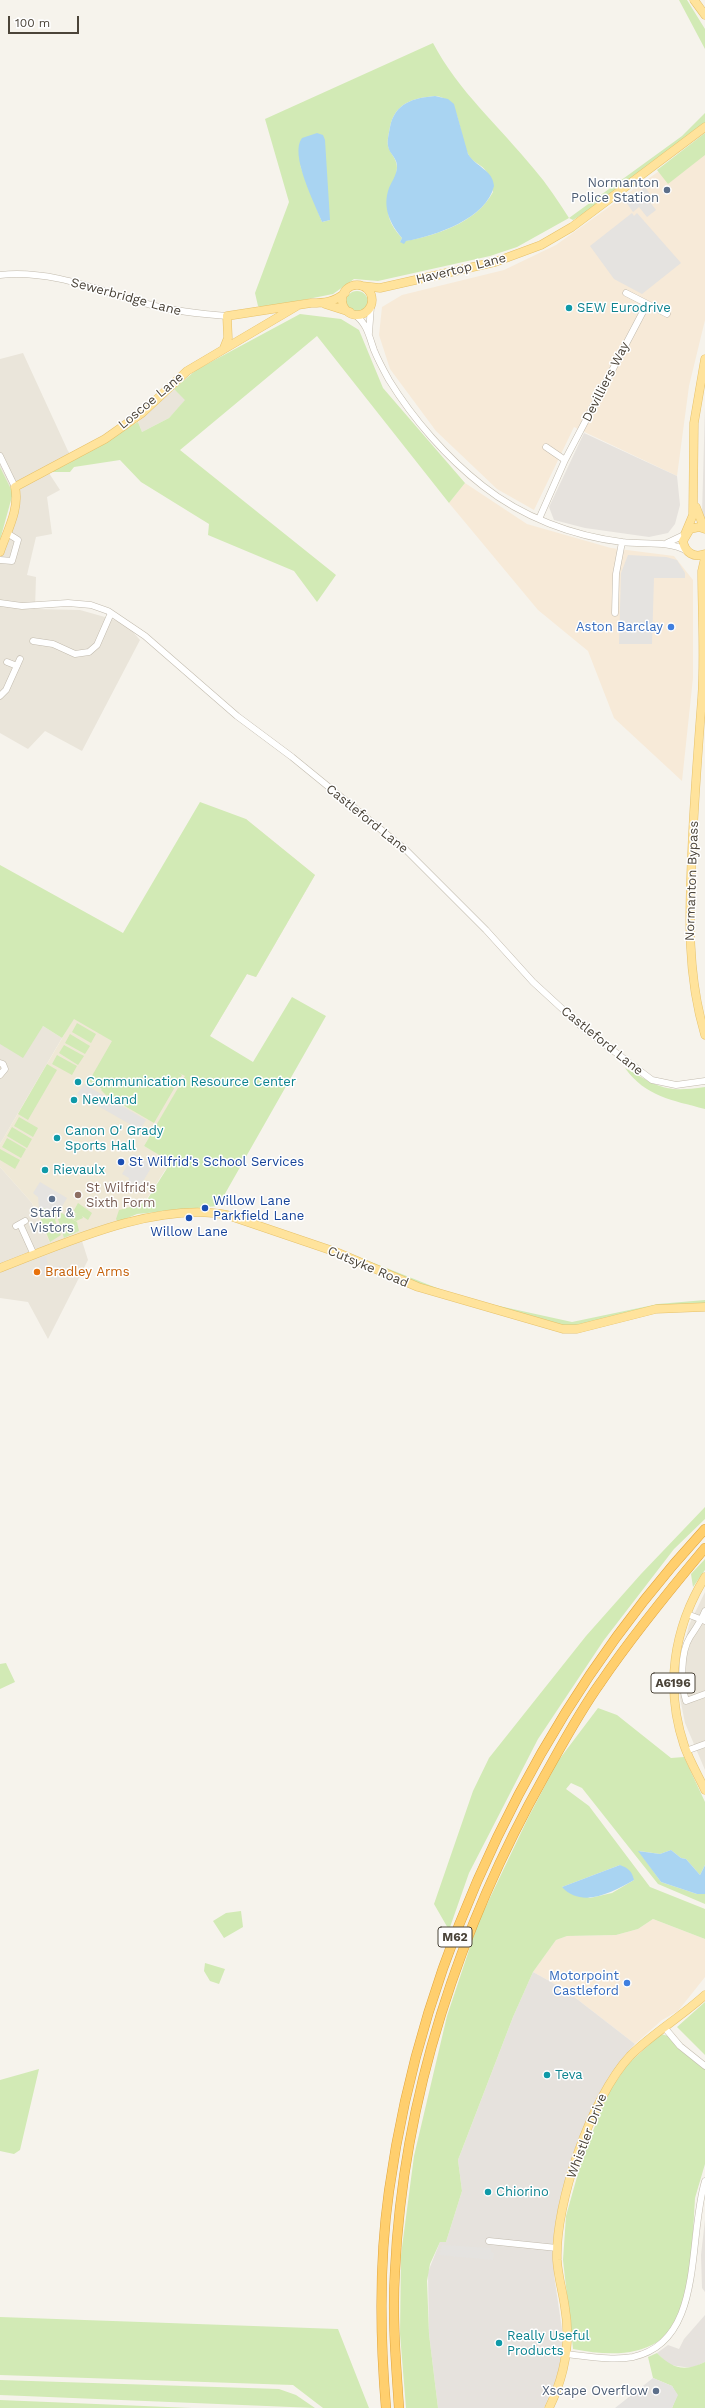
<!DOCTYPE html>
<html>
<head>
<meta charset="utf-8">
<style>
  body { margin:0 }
  #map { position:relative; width:705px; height:2408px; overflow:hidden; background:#f6f3ec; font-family:"Work Sans",sans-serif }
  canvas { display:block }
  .scale { position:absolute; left:8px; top:16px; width:71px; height:18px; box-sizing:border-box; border:2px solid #4b4439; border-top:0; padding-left:5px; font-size:12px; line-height:14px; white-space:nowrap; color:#4b4439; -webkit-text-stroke:3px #fff; paint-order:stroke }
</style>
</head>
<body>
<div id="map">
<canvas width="705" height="2408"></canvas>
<div class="scale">100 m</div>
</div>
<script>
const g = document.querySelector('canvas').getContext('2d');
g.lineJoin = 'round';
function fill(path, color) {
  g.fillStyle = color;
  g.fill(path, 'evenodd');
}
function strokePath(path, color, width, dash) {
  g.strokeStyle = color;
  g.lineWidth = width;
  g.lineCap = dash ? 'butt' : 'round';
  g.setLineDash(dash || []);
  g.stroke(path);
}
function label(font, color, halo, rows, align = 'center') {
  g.font = font + ' "Work Sans",sans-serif';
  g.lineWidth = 3;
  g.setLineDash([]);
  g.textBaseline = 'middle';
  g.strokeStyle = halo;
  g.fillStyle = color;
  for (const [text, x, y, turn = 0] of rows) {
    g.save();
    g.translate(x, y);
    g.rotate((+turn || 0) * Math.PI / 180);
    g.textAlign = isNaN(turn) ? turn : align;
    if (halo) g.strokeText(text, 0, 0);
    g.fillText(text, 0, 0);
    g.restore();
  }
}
fill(new Path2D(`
  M23 353 68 451 72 456 47 470 60 490 47 497 52 534 36 537 27 575 36 577 35 609 80 610 112 619 127 625 140 640 82 751 45 731 28 749 0 733V560L7 532 13 493 0 467V359Z
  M174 389 186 400 169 418 142 432 138 422Z
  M43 1026 62 1038 0 1144V1044Z
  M0 1167 32 1203 53 1250 82 1241 88 1260 48 1339 28 1302 0 1298Z
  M705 1592V1770L685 1723 680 1698 679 1683 681 1660 689 1625Z`), '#eae5da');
fill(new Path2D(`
  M705 138V320L689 386 677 476 574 427 534 510 497 489 436 431 390 369 379 335 382 307 402 295 504 270 556 245Z
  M465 483 527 524 611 548 674 556 693 580V678L682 781 614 718 588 651 538 610 449 503Z
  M653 1919 705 1939V1977L678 2011 662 2020 635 2044 564 1989 533 1972 556 1940 567 1936 616 1935 638 1929Z`), '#f7ead8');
fill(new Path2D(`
  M705 407V518L702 515Z
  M584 433 677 476 680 505 675 524 668 533 649 537 585 528 554 520 549 507Z
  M533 1972 564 1989 635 2044 625 2055 600 2095 580 2137 557 2215 554 2236V2275L563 2336 562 2358 556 2380 544 2408H438L429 2334 428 2272 440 2242H446L462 2191 458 2160 513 2017Z
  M705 2220V2292L702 2288 701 2255Z
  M705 2315V2362L692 2368 669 2365 657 2353 668 2345 679 2349 684 2339Z`), '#e6e2dd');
fill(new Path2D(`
  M246 819 315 875 256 977 247 974 144 1146 171 1161 137 1214 50 1244 32 1203 0 1167V1144L189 822Z`), '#efe8d6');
fill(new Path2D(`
  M679 0H687L705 29V49Z
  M433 43C458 91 500 127 534 169 547 184 558 201 569 218L682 136 705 113V123L599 204 573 220 569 218 517 247 490 256 378 281 354 279 333 294 263 308 258 306 255 293 289 202 265 119ZM435 96C462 98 458 135 468 154 472 163 482 164 486 171 490 176 491 186 493 192 476 224 434 236 400 242L402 238C376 210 394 199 397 168 397 158 390 154 388 146 387 140 389 133 390 127 395 103 413 98 435 96ZM300 165 330 220 322 222Z
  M705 133V155L668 184 657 170Z
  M346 302a11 11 0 1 1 22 0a11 11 0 1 1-22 0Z
  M300 314 341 319 359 330 383 388 465 483 449 503 317 336 180 450 336 575 317 602 294 571 208 535 209 524 141 482 120 460 74 467 70 472H49L138 422 142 432 169 418 185 400 174 389 196 370Z
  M0 467 13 493 0 540Z
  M200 802 246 819 315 875 256 977 247 974 210 1036 253 1062 292 997 326 1016 218 1206 137 1214 118 1222 116 1219 119 1210 145 1203 171 1162 144 1146 185 1076 177 1072 182 1075 154 1123 106 1095 101 1090 102 1089 89 1081 112 1041 74 1019 62 1038 43 1026 23 1058 0 1044V865L123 933Z
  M77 1023 96 1034 91 1043 72 1032Z
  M70 1034 90 1046 85 1054 65 1043Z
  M64 1045 84 1056 78 1065 59 1053Z
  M57 1055 77 1066 72 1075 52 1064Z
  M47 1064 57 1070 28 1120 18 1114Z
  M625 1068C659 1087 665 1093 705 1087V1109C672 1100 646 1097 625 1068Z
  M19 1117 38 1128 33 1137 14 1126Z
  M12 1127 32 1139 27 1148 7 1136Z
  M7 1138 26 1149 21 1158 2 1147Z
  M0 1149 20 1160 15 1169 0 1160Z
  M78 1203 92 1213 88 1220 82 1216 83 1218 76 1221 70 1217 77 1214 73 1212Z
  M44 1208 57 1215 55 1220 61 1235 50 1242 38 1212Z
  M60 1212 77 1222 79 1231 64 1238 58 1219Z
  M351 1254 442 1290 490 1304 572 1322 658 1304 705 1300V1306L650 1309 570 1328 417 1285Z
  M705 1507V1519L674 1549 604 1640 538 1739 469 1873 449 1930 434 1904 473 1791 489 1758 586 1636 641 1574Z
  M705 1559V1570L693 1587 691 1574Z
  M6 1663 15 1682 0 1689V1664Z
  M598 1708 617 1715 671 1758 684 1757 705 1802V1865L700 1875 686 1859 681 1858 671 1850 660 1854 639 1851 661 1882 697 1894H705V1904L658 1884 582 1788 571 1783 566 1789 589 1806 650 1887 705 1909V1939L653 1919 638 1929 616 1935 567 1936 556 1940 533 1972 513 2017 458 2160 462 2191 446 2242H440L430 2264 427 2281 429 2334 438 2408H406L400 2334 401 2255 414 2156 447 2016 478 1923 528 1818 558 1761ZM620 1865 634 1880 612 1893 590 1898 562 1887Z
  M241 1911 243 1927 224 1938 213 1921 226 1913Z
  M205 1963 225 1969 219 1984 210 1981 204 1971Z
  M705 2002V2055L677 2027Z
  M661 2034 668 2036 705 2068V2164L695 2198 689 2302C667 2355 624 2359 573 2349L563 2260 566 2216 582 2159 608 2093 628 2064Z
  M39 2069 20 2150 14 2154 0 2151V2080Z
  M0 2317 338 2329 369 2408H323L293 2385 0 2375Z
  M657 2353C673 2369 684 2372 705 2362V2408H672L677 2395 672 2386 653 2378 648 2357Z
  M0 2380 279 2389 296 2395 315 2408 0 2395Z
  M0 2400 192 2408H0Z`), '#d2eab5');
fill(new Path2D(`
  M645 187 652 197 649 200 646 197 645 200 648 204 650 202 656 210 647 217 639 207 633 212 626 202Z
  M632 213 634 216 637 213 681 263 642 294 614 279 590 246Z
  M628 555 666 557 677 560 685 573V578H654L652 644H619L621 573Z
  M84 1084 146 1120 140 1130 77 1094Z
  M134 1154 150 1163 148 1166 151 1168 139 1188 128 1182 129 1178 122 1174Z
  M40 1182 67 1198 57 1215 44 1208 39 1210 38 1197 33 1193Z
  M46 1256 48 1267 61 1266 58 1280 41 1275 43 1270 40 1269V1258Z
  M442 2245 491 2248V2252L494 2253 493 2260 439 2255Z
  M653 2378 672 2386 678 2395 672 2408H615Z`), '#e5e3e0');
fill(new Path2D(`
  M435 96 448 99 454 104 468 154C476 167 493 170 494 186 487 218 436 236 406 241L404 244 400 242 402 238C390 224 382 207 389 188 392 181 396 176 397 168 398 158 389 154 388 146 387 140 389 133 390 127 395 103 413 98 435 96Z
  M317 133 323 135 325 140 330 220 322 222C315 204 289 154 302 138Z
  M671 1850 681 1858 686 1859 700 1875 705 1865V1894H697L661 1882 638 1851 660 1854Z
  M620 1865C628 1868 632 1871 634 1880 613 1892 582 1909 562 1887Z`), '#a9d4f2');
const minor = new Path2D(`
  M0 275C53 269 105 293 155 306 179 312 202 314 227 316
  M626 293 667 314
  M354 314C367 323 369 336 374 350 378 360 384 371 389 380 413 419 447 458 483 486 522 517 573 536 622 542 643 545 668 540 687 551
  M369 333 371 306
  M546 447 565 460
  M0 456 15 487
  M539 519 565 460 647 304
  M667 543 684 535
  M0 560 12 561 18 540 7 533
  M0 603 22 606 68 603 91 605 108 611 145 636 237 716 292 757 406 850 486 930 533 982 582 1027 652 1080 676 1085 705 1081
  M615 613 616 574 622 542
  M33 641 53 644 75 654 89 652 97 645 111 613
  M7 662 17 666
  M0 696 6 690 20 659
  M0 1063 3 1064 5 1069 0 1075
  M20 1224 34 1255
  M16 1226 25 1221
  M705 1611C701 1621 696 1628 690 1637 680 1653 681 1684 686 1701L705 1694
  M687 1614 705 1621
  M686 1751 705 1744
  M664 2027 680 2046 705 2066
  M489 2241 557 2248
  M566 2354C587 2356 611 2361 633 2357 705 2341 687 2241 705 2181`);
const major = new Path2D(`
  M694 0 705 15
  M342 300a15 15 0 1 1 30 0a15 15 0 1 1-30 0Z
  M362 286 380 288 495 262 541 245 572 227 705 127
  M325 304 350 312
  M224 348 228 338 227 316 311 303C325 303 334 302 345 293
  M696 507 704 528
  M705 529 699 527 690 529 683 541C685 553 694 558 705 554
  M685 534 693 515 694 423 705 359
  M0 552C7 531 20 509 15 487L105 439 142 413 187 371 297 306
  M705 558 702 571C702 614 705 656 702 698 698 750 694 801 692 852 689 915 687 975 705 1035
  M0 1268C65 1243 157 1201 227 1215L336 1252 418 1287 563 1329H577L656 1309 705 1307
  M705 1577C673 1629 665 1688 684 1745 689 1760 698 1775 705 1790
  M549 2408C564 2377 571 2342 565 2308 563 2292 558 2277 557 2260 555 2203 591 2098 630 2056 653 2033 681 2017 705 1995`);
const highway = new Path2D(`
  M386 2408C380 2337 379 2262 389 2191 422 1950 540 1708 705 1529
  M399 2408C396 2363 392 2317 395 2271 403 2096 460 1926 545 1775 563 1743 580 1711 601 1682 633 1635 669 1591 705 1548`);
strokePath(minor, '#c2bbae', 7);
strokePath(major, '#e6c16a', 9);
strokePath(highway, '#e0a43c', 10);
strokePath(minor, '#fff', 6);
strokePath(major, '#ffe39c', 8);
strokePath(highway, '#ffcf6e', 9);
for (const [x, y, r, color] of [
  [667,190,4,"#5c6f8a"],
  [569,308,4,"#0f9aa8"],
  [671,627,4,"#3f7fe0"],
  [78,1082,4,"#0f9aa8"],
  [74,1100,4,"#0f9aa8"],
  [57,1138,4,"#0f9aa8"],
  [121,1162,4,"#1a4fb4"],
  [45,1170,4,"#0f9aa8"],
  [78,1195,4,"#8d6e63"],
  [52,1199,4,"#5c6f8a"],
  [205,1208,4,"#1a4fb4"],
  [189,1218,4,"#1a4fb4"],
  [37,1272,4,"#e8710a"],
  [627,1983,4,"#3f7fe0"],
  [547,2075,4,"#0f9aa8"],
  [488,2192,4,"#0f9aa8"],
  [499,2343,4,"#0f9aa8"],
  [656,2391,4,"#5c6f8a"]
]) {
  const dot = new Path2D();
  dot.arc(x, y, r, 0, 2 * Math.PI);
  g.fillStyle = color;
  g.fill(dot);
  strokePath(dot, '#fff', 1.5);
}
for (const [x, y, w] of [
  [673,1683,44],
  [455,1937,34]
]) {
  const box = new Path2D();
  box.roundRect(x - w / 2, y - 10, w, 20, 3);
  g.fillStyle = '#fff';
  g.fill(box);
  strokePath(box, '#4b4439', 1);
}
label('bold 12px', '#4b4439', null, [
  ["A6196",673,1683],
  ["M62",455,1937]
]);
label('13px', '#4e5e75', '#fff', [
  ["Normanton",659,183],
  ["Police Station",659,198],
  ["Staff &",52,1213,"center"],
  ["Vistors",52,1228,"center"],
  ["Xscape Overflow",648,2391]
], 'right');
label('13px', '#4b4439', '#fff', [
  ["Havertop Lane",461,269,-14],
  ["Sewerbridge Lane",126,297,15],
  ["Devilliers Way",606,382,-63],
  ["Loscoe Lane",151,401,-40],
  ["Castleford Lane",367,819,39],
  ["Normanton Bypass",692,881,-88],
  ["Castleford Lane",602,1041,39],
  ["Cutsyke Road",368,1267,23],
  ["Whistler Drive",587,2136,-69]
]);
label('13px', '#0d838f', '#fff', [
  ["SEW Eurodrive",577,308],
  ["Communication Resource Center",86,1082],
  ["Newland",82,1100],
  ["Canon O' Grady",65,1131],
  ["Sports Hall",65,1146],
  ["Rievaulx",53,1170],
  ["Teva",555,2075],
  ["Chiorino",496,2192],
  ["Really Useful",507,2336],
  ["Products",507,2351]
], 'left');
label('13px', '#366cbe', '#fff', [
  ["Aston Barclay",663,627],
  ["Motorpoint",619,1976],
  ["Castleford",619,1991]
], 'right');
label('13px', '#164399', '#fff', [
  ["St Wilfrid's School Services",129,1162],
  ["Willow Lane",213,1201],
  ["Parkfield Lane",213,1216],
  ["Willow Lane",189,1232,"center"]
], 'left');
label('13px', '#785e54', '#fff', [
  ["St Wilfrid's",86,1188],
  ["Sixth Form",86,1203]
], 'left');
label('13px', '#c56008', '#fff', [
  ["Bradley Arms",45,1272]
], 'left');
</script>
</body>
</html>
